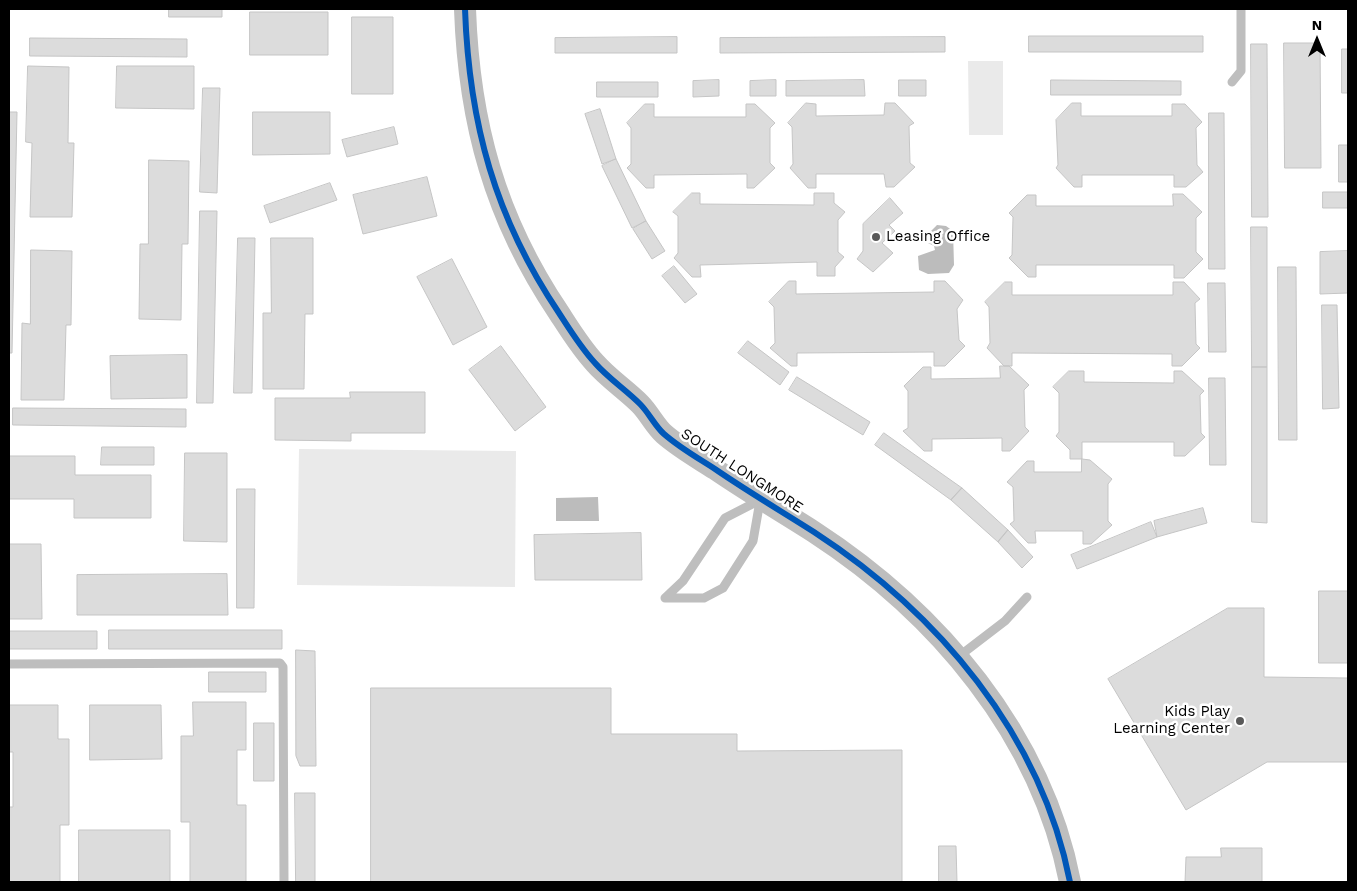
<!DOCTYPE html>
<html>
<head>
<meta charset="utf-8">
<style>
  body { margin:0 }
  #map { position:relative; width:1357px; height:891px; overflow:hidden; background:#fff; font-family:"Work Sans",sans-serif }
  canvas { display:block }
  .frame { position:absolute; inset:0; border:10px solid #000; pointer-events:none }
  .north { position:absolute; left:1292px; top:15px; width:50px; height:50px; -webkit-text-stroke:4px #fff; paint-order:stroke; rotate:0deg; font-size:14px; font-weight:700; line-height:20px; text-align:center; color:#000 }
  .north::after { content:''; display:block; margin:auto; width:18px; height:22px; background:#000; clip-path:polygon(50% 0,100% 100%,50% 72%,0 100%) }
</style>
</head>
<body>
<div id="map">
<canvas width="1357" height="891"></canvas>
<div class="frame"></div>
<div class="north">N</div>
</div>
<script>
const g = document.querySelector('canvas').getContext('2d');
g.lineJoin = 'round';
function fill(path, color) {
  g.fillStyle = color;
  g.fill(path, 'evenodd');
}
function strokePath(path, color, width, dash) {
  g.strokeStyle = color;
  g.lineWidth = width;
  g.lineCap = dash ? 'butt' : 'round';
  g.setLineDash(dash || []);
  g.stroke(path);
}
function label(font, color, halo, rows, align = 'center') {
  g.font = font + ' "Work Sans",sans-serif';
  g.lineWidth = 5;
  g.setLineDash([]);
  g.textBaseline = 'middle';
  g.strokeStyle = halo;
  g.fillStyle = color;
  for (const [text, x, y, turn = 0] of rows) {
    g.save();
    g.translate(x, y);
    g.rotate((+turn || 0) * Math.PI / 180);
    g.textAlign = isNaN(turn) ? turn : align;
    if (halo) g.strokeText(text, 0, 0);
    g.fillText(text, 0, 0);
    g.restore();
  }
}
fill(new Path2D(`
  M968 61H1003V135H969Z
  M299 449 516 451 515 587 297 585Z`), '#eaeaea');
fill(new Path2D(`
  M937 225 946 226 953 231 954 265 949 273 928 274 919 270 918 256 935 250 934 246 928 243 926 236Z
  M598 497 599 521H556V498Z`), '#bcbcbc');
const building = new Path2D(`
  M169 9H222V17H169Z
  M250 12H328V55H250Z
  M352 17H393V94H352Z
  M1029 36H1203V52H1029Z
  M677 37V53H555V38Z
  M945 37V52L720 53V38Z
  M30 38 187 39V57L30 56Z
  M1284 43H1320L1321 168H1285Z
  M1251 44H1267L1268 217H1252Z
  M1342 49H1348V93H1342Z
  M28 66 69 67 68 143H74L72 217H30L32 143 26 142Z
  M117 66H194V109L116 108Z
  M719 80V96L693 97V81Z
  M776 80V96H750V81Z
  M864 80 865 96H786V81Z
  M899 80H926V96H899Z
  M1051 80 1181 81V95H1051Z
  M597 82H658V97H597Z
  M203 88H220L217 193 200 192Z
  M806 103 816 104V116L884 115 885 103H895L914 123 909 126 910 163 915 167 894 187H886L884 174H816V188H808L790 168 793 164 792 127 788 123Z
  M1072 103H1081V116H1172V104H1185L1202 122 1196 128 1197 165 1203 172 1186 187H1174V175H1082V187H1074L1056 168 1058 165 1056 120Z
  M645 104H654V117H746V104H755L775 123 770 128V163L775 168 754 188H747V174L654 175V188H646L627 168 631 164V128L627 123Z
  M600 109 616 159 602 164 585 114Z
  M9 112H17L12 353H9Z
  M253 112H330V154L253 155Z
  M1209 113H1224L1225 269H1209Z
  M394 127 398 144 347 157 342 140Z
  M1339 145H1348V182H1339Z
  M616 159 646 221 632 228 602 166Z
  M149 160 189 161 188 244H182L181 320 139 319 140 244H148Z
  M427 177 437 216 363 234 353 195Z
  M330 183 337 200 270 223 264 206Z
  M1323 192H1348V208H1323Z
  M692 193H700V204L814 205V193H834V203L845 212 838 220V252L844 257 835 267V276H817V262L700 265 701 277H692L674 258 678 253V216L673 212Z
  M1173 194H1183L1202 212 1196 218V252L1203 259 1184 278H1174V265H1036V277H1028L1009 258 1012 255 1013 217 1009 213 1027 195H1036V206H1173Z
  M890 198 903 213 889 225 895 231 882 243 893 253 873 272 857 259 863 251V224Z
  M200 211H217L213 403H197Z
  M646 221 665 251 652 259 633 229Z
  M1251 227H1267V367H1252Z
  M238 238H255L252 393H234Z
  M271 238H313V314H305L304 389H263V313H271Z
  M31 250 72 251 71 325H66L64 400H21L22 323 30 324Z
  M1348 251V293L1320 294V252Z
  M452 259 487 327 453 345 417 277Z
  M674 266 697 294 685 303 662 276Z
  M1278 267H1296L1297 440H1279Z
  M789 281H796V294L934 292V281H945L963 300 957 309 959 340 965 346 945 366H934V352L797 353V366H791L770 348 775 343 774 307 769 302Z
  M1005 282H1012V295H1173V282H1184L1200 299 1195 303 1196 344 1200 348 1182 366H1172V354L1012 353V366H1004L987 348 990 343 989 307 985 302Z
  M1208 283H1225L1226 352H1209Z
  M1322 305H1337L1339 408 1323 409Z
  M748 341 789 372 780 385 738 353Z
  M501 346 546 407 515 431 469 370Z
  M187 355V398L111 399 110 356Z
  M1000 366H1009L1029 385 1024 390 1025 427 1029 431 1010 451H1002V438L932 439V451H924L903 431 908 428V391L904 386 923 367H931V379L1000 378Z
  M1252 367H1267V523L1252 522Z
  M1069 371H1084V382L1174 383V371H1182L1204 391 1200 395 1201 433 1205 437 1185 456H1174V442H1082V459H1070V450L1056 436 1059 432V393L1053 387Z
  M797 377 870 422 863 435 789 390Z
  M1209 378H1225L1226 465H1210Z
  M350 392H425V433H351V441L275 440V398H350Z
  M13 408 186 409V427L13 425Z
  M884 433 962 488 951 500 875 445Z
  M102 447H154V465H101Z
  M185 453H227V542L184 541Z
  M9 456H75V475H151V518H74V499H9Z
  M1082 459 1090 460 1112 479 1108 484V521L1112 525 1091 544H1083V531H1035L1036 543H1028L1010 524 1014 521 1013 487 1007 482 1027 461H1034V472H1081Z
  M962 488 1008 530 998 542 951 500Z
  M237 489H255L254 608H237Z
  M1203 508 1207 523 1157 537 1154 521Z
  M1151 522 1157 537 1077 569 1071 555Z
  M1008 530 1033 557 1022 568 998 542Z
  M641 533 642 580H535L534 535Z
  M9 544H41L42 619H9Z
  M227 574 228 615H77V575Z
  M1319 591H1348V663H1319Z
  M1228 608H1264V677L1348 678V762H1267L1186 810 1108 679Z
  M109 630H282V649H109Z
  M9 631H97V649H9Z
  M296 650 315 651 316 766H300L296 756Z
  M209 672H266V692H209Z
  M371 688H611V734H737V751L902 750V882H371Z
  M193 702H246V750H237V805H246V882H190V822H181V736H193Z
  M9 705H58V739H69V825H60V882H9V807H13V752H9Z
  M90 705H161L162 759 90 760Z
  M254 723H274V781H254Z
  M295 793H315V882H296Z
  M79 830H170V882H79Z
  M939 846H956L957 882H939Z
  M1221 848H1262V882H1185L1186 857H1221Z`);
fill(building, '#dcdcdc');
strokePath(building, '#c5c5c5', 1);
strokePath(new Path2D(`
  M1232 82 1241 71V9
  M665 598H704L723 588 753 541 760 501
  M665 598 683 581 725 518 760 500
  M958 657 1005 621 1027 597
  M9 664 280 663 283 667 284 882`), '#bebebe', 9);
strokePath(new Path2D(`
  M465 9C469 123 495 218 559 313 570 330 581 348 595 363 608 378 626 390 640 404 649 413 655 426 664 434 680 448 698 458 715 469 747 491 781 511 814 532 937 612 1041 734 1070 882`), '#bebebe', 22);
strokePath(new Path2D(`
  M465 9C469 123 495 218 559 313 570 330 581 348 595 363 608 378 626 390 640 404 649 413 655 426 664 434 680 448 698 458 715 469 747 491 781 511 814 532 937 612 1041 734 1070 882`), '#0057b8', 6);
for (const [x, y, r, color] of [
  [876,237,5,"#595959"],
  [1240,721,5,"#595959"]
]) {
  const dot = new Path2D();
  dot.arc(x, y, r, 0, 2 * Math.PI);
  g.fillStyle = color;
  g.fill(dot);
  strokePath(dot, '#fff', 2);
}
label('15px', '#000', '#fff', [
  ["Leasing Office",886,237],
  ["Kids Play",1230,712,"right"],
  ["Learning Center",1230,729,"right"]
], 'left');
label('15px', '#000', '#fff', [
  ["SOUTH LONGMORE",742,471,33]
]);
</script>
</body>
</html>
